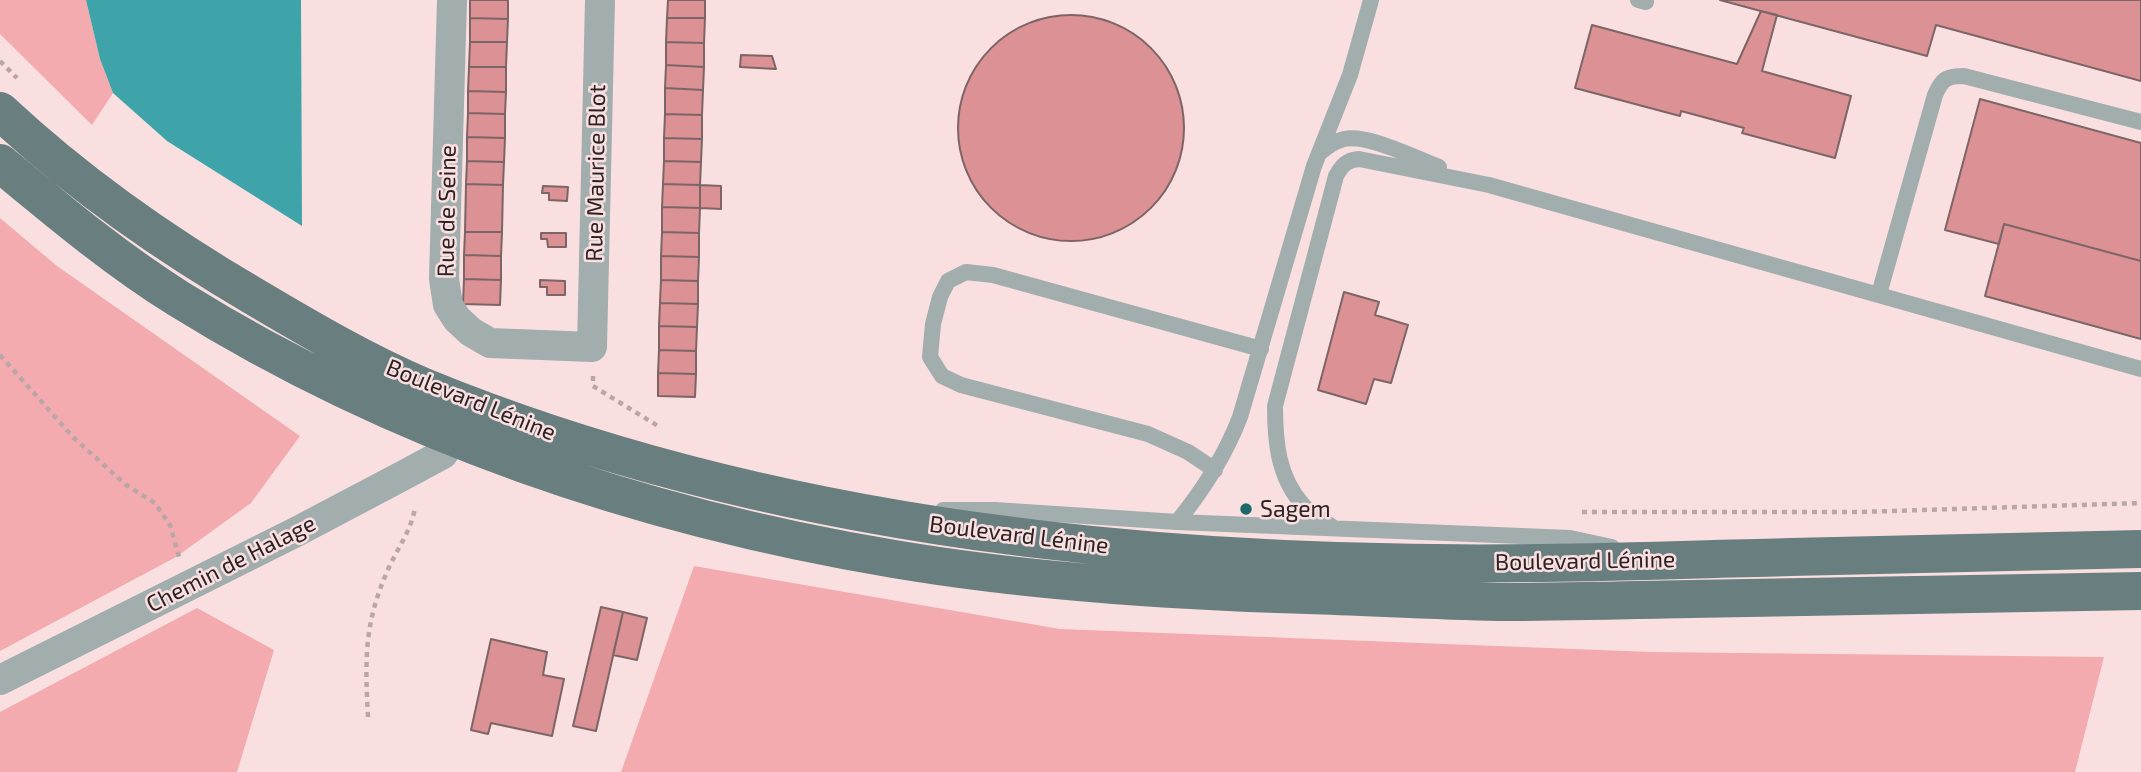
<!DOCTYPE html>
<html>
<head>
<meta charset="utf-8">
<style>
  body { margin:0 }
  canvas { display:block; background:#f9dfe0 }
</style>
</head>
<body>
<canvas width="2141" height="772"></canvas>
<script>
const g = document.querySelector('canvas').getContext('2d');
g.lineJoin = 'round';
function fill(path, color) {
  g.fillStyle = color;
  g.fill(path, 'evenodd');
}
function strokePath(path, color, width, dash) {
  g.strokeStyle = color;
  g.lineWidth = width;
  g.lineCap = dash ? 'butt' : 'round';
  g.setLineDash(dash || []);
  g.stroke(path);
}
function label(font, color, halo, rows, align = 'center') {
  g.font = font + ' "Exo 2",sans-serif';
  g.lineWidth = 5;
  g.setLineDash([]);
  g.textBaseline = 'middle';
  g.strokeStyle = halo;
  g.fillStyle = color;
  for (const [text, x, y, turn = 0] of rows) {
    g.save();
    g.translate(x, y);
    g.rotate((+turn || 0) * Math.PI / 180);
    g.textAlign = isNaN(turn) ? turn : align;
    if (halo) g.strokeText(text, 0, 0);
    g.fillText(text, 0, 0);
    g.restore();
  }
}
fill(new Path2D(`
  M0 0H86L100 59 113 93 92 125 0 34Z
  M0 218 57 266 300 436 251 503 176 557 0 651Z
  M694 566 1060 629 1651 652 2104 657 2075 772H621Z
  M197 608 274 650 237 772H0V712Z`), '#f3abaf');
fill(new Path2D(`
  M86 0H301L302 226 167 141 113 93 100 59Z`), '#3fa4a9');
const building = new Path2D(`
  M470 0H508V19L470 18Z
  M668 0H705V18H667Z
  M1720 0H2141V81L1936 25 1927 56Z
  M1761 11 1777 15 1762 71 1851 96 1835 158 1742 133 1744 128 1681 111 1680 116 1575 88 1592 25 1737 64Z
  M958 128a113 113 0 1 1 226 0a113 113 0 1 1-226 0Z
  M470 18 508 19 507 42H470Z
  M667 18H705L704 43 666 42Z
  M470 42H507L506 67H469Z
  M666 42 704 43V67L666 65Z
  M741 55 772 56 776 69 740 67Z
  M666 65 704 67 703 90 665 88Z
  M469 67H506V92L468 91Z
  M665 88 703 90 702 115 665 114Z
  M468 91 506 92 505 114 468 113Z
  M1980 99 2141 143V261L2004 224 1999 244 1945 230Z
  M468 113 505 114V138L467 137Z
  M665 114 702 115V139L664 138Z
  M467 137 505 138 504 162 467 161Z
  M664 138 702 139 701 162 664 161Z
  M467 161 504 162 503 185 466 184Z
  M664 161 701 162 700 185 663 184Z
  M466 184 503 185 502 232H465Z
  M663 184 700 185V208L662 207Z
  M700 185 721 186V209L700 208Z
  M543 186 568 187 567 201 549 200V193H542Z
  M662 207 700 208 699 233 662 232Z
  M2004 224 2141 261V339L1985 296Z
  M465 232H502L501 256 464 255Z
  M662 232 699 233V257L661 256Z
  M541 233H566V247H548L547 239H541Z
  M464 255 501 256V280L464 279Z
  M661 256 699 257 698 281 661 280Z
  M464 279 501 280 500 305 463 304Z
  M540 280 565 281V295H547V287H540Z
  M661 280 698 281V304L660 303Z
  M1344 292 1379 302 1375 315 1408 325 1391 383 1374 379 1366 404 1318 390Z
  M660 303 698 304 697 327 659 326Z
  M659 326 697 327 696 351 659 350Z
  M659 350 696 351V374L658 373Z
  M658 373 696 374 695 397 658 396Z
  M601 607 623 612 596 731 573 726Z
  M623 612 647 618 637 660 613 655Z
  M491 639 547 652 543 675 564 679 552 736 491 723 488 734 471 730Z`);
fill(building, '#dc9195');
strokePath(building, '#7c6566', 2);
strokePath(new Path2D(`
  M0 61 17 78
  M0 355 73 437 126 485 155 503 170 525 179 557
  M593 376V386L658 426
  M1582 512H1860L2141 503
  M368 717C365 661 364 624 387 572 396 550 412 530 415 507`), '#bba6a7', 4.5, [5, 5]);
strokePath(new Path2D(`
  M1638 0 1646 2
  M1321 152C1328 146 1335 141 1344 139 1369 134 1415 158 1439 167
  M1879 294 1935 95C1942 79 1946 76 1964 76L2141 122
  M1215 470 1188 452 1148 434 961 385 942 376 930 357 933 324 940 297 948 281 966 272 993 275 1261 349
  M943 510H995L1177 522 1570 538 1612 547
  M1177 522C1204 489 1225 456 1240 417L1314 166 1350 75 1371 0
  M1334 528C1324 521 1311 514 1303 505 1278 477 1275 442 1275 406L1336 176C1342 165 1347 160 1359 159L1489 185 2141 369`), '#a2adae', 16);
strokePath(new Path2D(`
  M452 0 444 279 448 305 457 319 471 332 490 343 592 347 600 0
  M0 680 298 531 406 474 443 454 453 438`), '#a2adae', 30);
strokePath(new Path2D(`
  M0 111C77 183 164 244 255 297 309 329 367 363 424 387 776 531 1166 568 1543 563 1626 562 1708 559 1791 557 1908 554 2024 552 2141 549
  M0 163C58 211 115 259 179 299 396 434 642 517 894 559 1030 582 1170 591 1308 595 1372 597 1436 601 1499 602 1563 602 1627 600 1691 599 1841 597 1991 594 2141 591`), '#697e7f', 38);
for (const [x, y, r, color] of [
  [1246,509,7,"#1c696c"]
]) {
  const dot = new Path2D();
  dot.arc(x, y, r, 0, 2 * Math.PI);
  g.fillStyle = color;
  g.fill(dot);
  strokePath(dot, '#f9dfe0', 2.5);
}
label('23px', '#2c2223', '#f9dfe0', [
  ["Rue Maurice Blot",596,173,-89],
  ["Rue de Seine",447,211,-89],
  ["Boulevard Lénine",471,400,22],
  ["Boulevard Lénine",1019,535,7],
  ["Boulevard Lénine",1585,561,-1],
  ["Chemin de Halage",231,564,-27]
]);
label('23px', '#2c2223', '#f9dfe0', [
  ["Sagem",1260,509]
], 'left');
</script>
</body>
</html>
